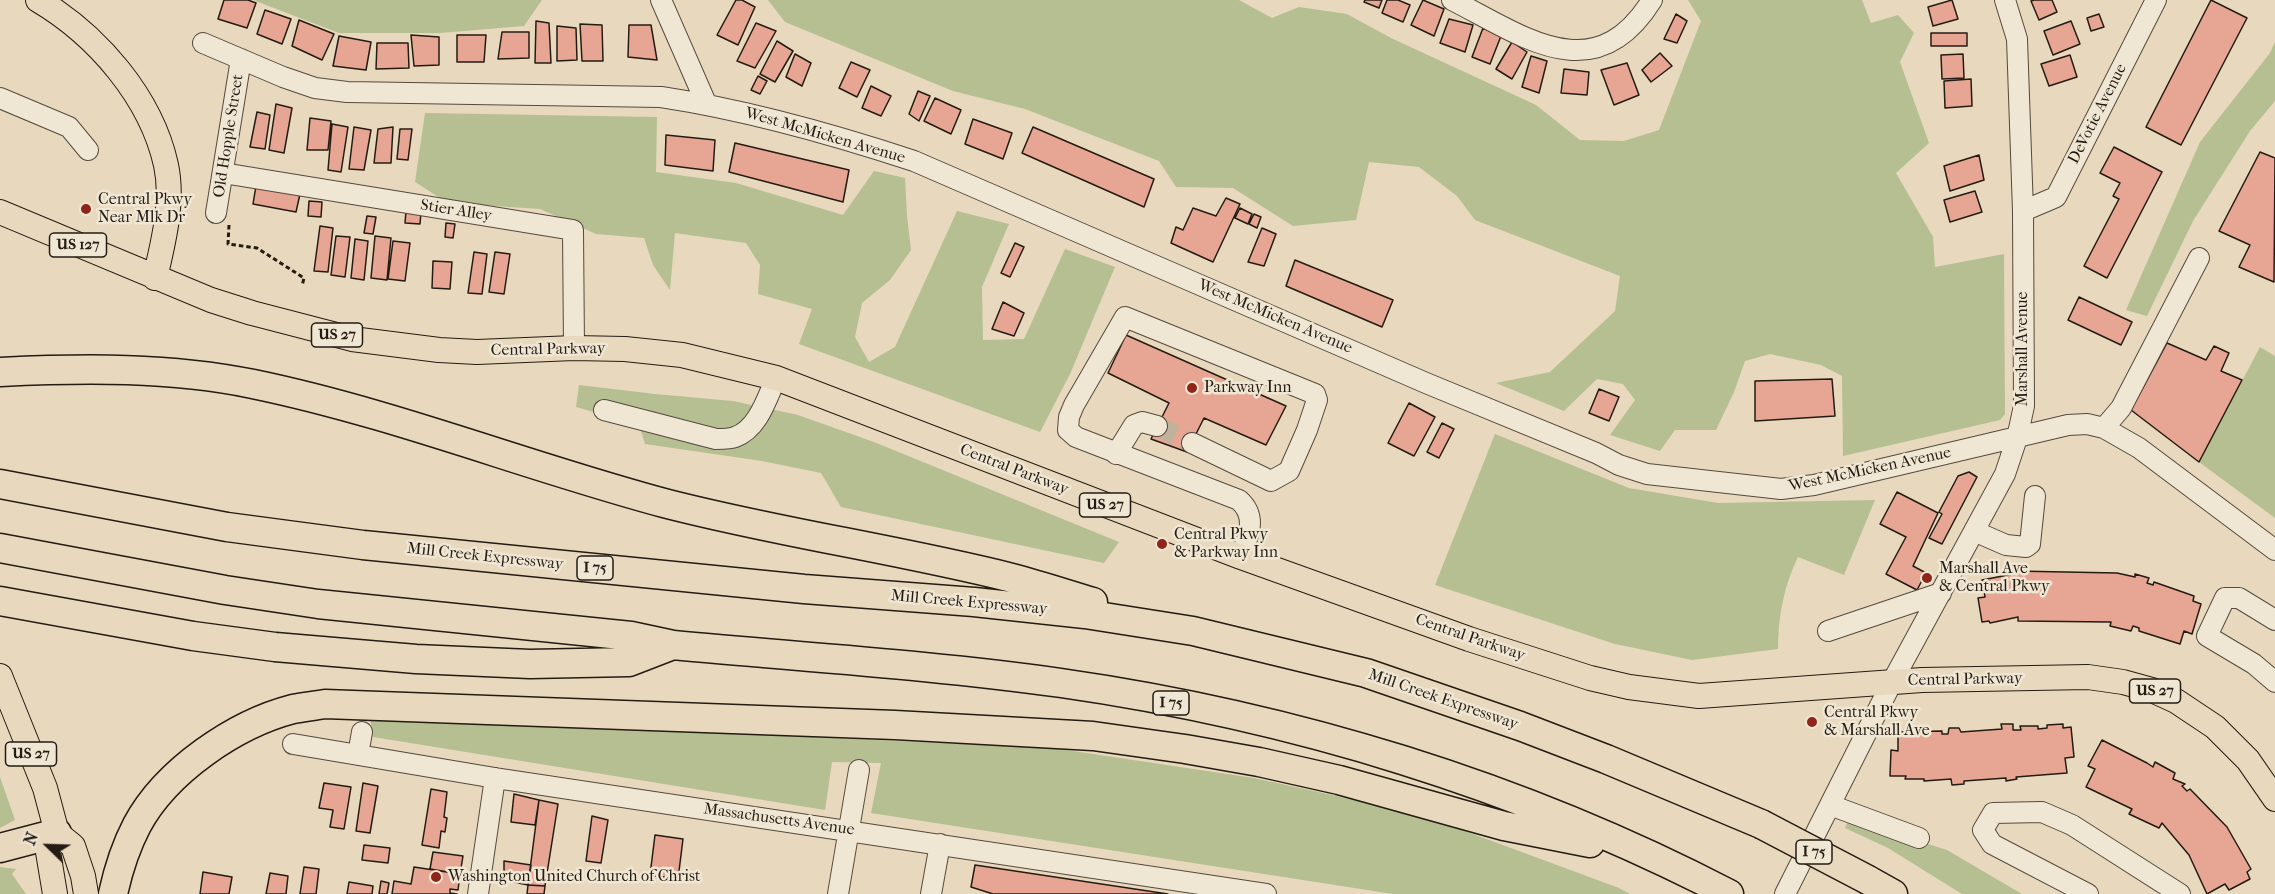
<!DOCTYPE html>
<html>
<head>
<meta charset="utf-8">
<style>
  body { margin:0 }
  #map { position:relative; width:2275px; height:894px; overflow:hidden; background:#e8d8bd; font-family:"IM FELL French Canon",serif }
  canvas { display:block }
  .north { position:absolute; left:18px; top:816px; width:60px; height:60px; -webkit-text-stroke:4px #f0e6d4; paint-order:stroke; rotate:293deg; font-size:16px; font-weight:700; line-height:24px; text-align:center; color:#241b12 }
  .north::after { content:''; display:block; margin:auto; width:21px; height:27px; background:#241b12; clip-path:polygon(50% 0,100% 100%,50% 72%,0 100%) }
</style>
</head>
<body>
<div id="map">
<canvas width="2275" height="894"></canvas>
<div class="north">N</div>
</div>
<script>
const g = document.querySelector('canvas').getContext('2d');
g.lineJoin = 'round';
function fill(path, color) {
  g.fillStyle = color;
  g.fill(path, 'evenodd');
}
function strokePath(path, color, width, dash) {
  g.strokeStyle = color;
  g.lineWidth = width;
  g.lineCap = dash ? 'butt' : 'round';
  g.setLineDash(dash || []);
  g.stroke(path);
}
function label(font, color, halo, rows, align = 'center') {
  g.font = font + ' "IM FELL French Canon",serif';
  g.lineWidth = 5;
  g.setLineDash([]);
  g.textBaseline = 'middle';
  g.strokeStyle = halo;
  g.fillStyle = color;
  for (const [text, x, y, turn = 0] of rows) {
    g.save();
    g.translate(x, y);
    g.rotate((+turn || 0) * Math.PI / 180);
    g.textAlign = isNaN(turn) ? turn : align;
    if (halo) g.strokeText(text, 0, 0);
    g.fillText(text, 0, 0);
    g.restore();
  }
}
fill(new Path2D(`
  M253 0H542L524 26 440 33H339Z
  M768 0H1239L1272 18 1299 7 1347 14 1391 38 1536 105 1580 140 1624 141 1659 130 1701 21 1688 0H1862L1871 23 1898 15 1914 33 1900 62 1929 143 1896 173 1933 237 1935 267 2004 254 2005 414 2000 420 1843 456 1842 376 1821 365 1770 354 1745 361 1734 392 1716 430H1675L1660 451 1610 435 1635 400 1623 384 1597 379 1564 411 1496 383 1550 372 1615 311 1620 276 1475 220 1457 196 1419 167 1369 162 1356 220 1293 226 1233 188 1176 187 1159 161 1025 109 953 91 785 22Z
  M2275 42V101L2250 131 2193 221 2147 316 2126 310 2200 142 2270 53Z
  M425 113 657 117 656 172 736 183 843 215 874 171 905 178 907 216 911 250 890 280 862 303 855 337 869 362 895 347 957 211 1009 224 982 287 983 340 1024 339 1065 249 1115 267 1070 374 1040 432 799 344 812 309 758 294 760 265 746 243 675 233 670 290 653 265 644 238 596 234 540 209 448 203 415 182Z
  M2260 347 2275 356V518L2199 462Z
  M579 385 655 394 733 401 798 415 874 442 1119 542 1104 563 841 507 821 473 762 461 645 444 639 425 576 407Z
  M1495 434 1629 488 1718 503 1875 500 1844 575 1798 557C1784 585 1778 617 1778 649L1692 660 1615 644 1435 585Z
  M370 717 1053 748 1254 778 1419 814 1619 888 1630 894H1393L871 813 881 763 832 762 825 810 373 737Z
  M0 777 15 820 0 828Z
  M1849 819 1947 850 2022 894H1962L1888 848 1845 828Z
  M0 867 16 869 12 874 26 894H0Z`), '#b5bf92');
const building = new Path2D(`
  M224 0H248L256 3 247 28 218 19Z
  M736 0H742L755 7 738 45 717 35Z
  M1365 0H1382L1379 8 1364 2Z
  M1387 0H1398L1410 5 1403 22 1382 13Z
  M1423 0 1444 9 1434 36 1411 25Z
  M1952 0 1958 19 1933 26 1928 7Z
  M2034 0H2052L2057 12 2039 20 2031 1Z
  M2211 0 2247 18 2181 145 2146 127Z
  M265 10 291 19 282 44 257 34Z
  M1676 14 1687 21 1677 43 1664 39Z
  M2099 14 2104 27 2091 31 2087 18Z
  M1449 19 1473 25 1465 52 1440 43Z
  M299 20 334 34 322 60 292 46Z
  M536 21 549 23 551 63H535Z
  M2071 21 2080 44 2053 55 2044 31Z
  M756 23 776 31 755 68 737 61Z
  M580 24 602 25 603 61H582Z
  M629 25H651L657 60 628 57Z
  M557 26 576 28 577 60 557 61Z
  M1483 28 1501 36 1490 64 1472 57Z
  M502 32H529V58L498 59Z
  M1931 33H1967V46H1931Z
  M411 35 439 37V65L414 66Z
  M457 35H486L484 62H457Z
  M339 36 371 42 366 70 333 66Z
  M777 41 793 51 775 82 760 74Z
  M1512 42 1527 52 1512 79 1496 69Z
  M377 43H408L409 68 376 69Z
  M1660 53 1672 66 1651 82 1642 70Z
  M795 54 811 63 802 86 786 77Z
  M1963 54 1964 78 1942 79 1941 55Z
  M2070 55 2077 77 2049 86 2041 64Z
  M1531 56 1547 61 1539 93 1522 87Z
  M851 62 870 70 857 97 839 88Z
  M1627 63 1639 95 1614 105 1601 70Z
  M1564 69 1589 72 1587 95 1561 93Z
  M758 76 767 81 760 94 751 90Z
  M1971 79 1972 106 1945 108 1944 81Z
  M871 86 891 96 881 116 862 108Z
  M918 91 930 96 919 121 909 114Z
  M935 98 961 110 951 134 924 121Z
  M276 104 292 108 284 153 269 150Z
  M257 112 270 115 265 149 250 147Z
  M310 118 331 121 328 150H307Z
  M973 119 1012 133 1003 159 965 144Z
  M332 124 348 127 341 172 328 170Z
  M354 127 371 130 364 170 349 169Z
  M393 127 391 163H374L378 129Z
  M1033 127 1154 179 1144 207 1022 153Z
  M400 129H412L408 160 397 159Z
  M666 135 715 140 713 171 665 165Z
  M735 143 849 170 843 202 729 172Z
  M2114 147 2162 172 2107 278 2084 266 2119 199 2113 196 2120 183 2100 173Z
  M2260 152 2275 158 2274 282 2239 267 2250 245 2219 231Z
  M1979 155 1984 180 1950 191 1944 166Z
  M256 186 300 194 296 212 253 204Z
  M1975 191 1982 212 1950 222 1944 200Z
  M1226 198 1240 204 1213 262 1171 243 1176 227 1183 230 1193 208 1216 216Z
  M309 201 322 202 321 217 308 216Z
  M1240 208 1252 214 1248 224 1235 218Z
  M406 211 421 212 420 224 405 223Z
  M1254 214 1261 217 1257 228 1249 224Z
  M367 216 376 217 373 234 364 233Z
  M446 223 455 224 453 238 445 237Z
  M320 226 333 228 328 272 314 271Z
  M1262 228 1276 234 1264 266 1248 262Z
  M336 236 350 237 345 277 331 275Z
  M375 236 391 238 387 280 371 278Z
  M355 239 368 241 364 280 351 278Z
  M393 241 410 243 405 281 388 279Z
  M1015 243 1024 247 1010 277 1001 273Z
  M474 252 487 254 482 294 468 293Z
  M495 252 510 254 504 294 489 292Z
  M1295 260 1393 300 1382 327 1286 286Z
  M433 261 452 262 450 289 432 288Z
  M2079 297 2132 322 2121 345 2068 320Z
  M1003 302 1024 313 1014 336 992 329Z
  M1126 335 1286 406 1266 445 1204 418 1187 452 1151 439 1169 403 1108 373Z
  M2167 343 2206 360 2214 346 2229 353 2221 371 2242 380 2199 462 2131 410Z
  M1832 379 1835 416 1755 421V381Z
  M1599 389 1619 397 1609 421 1589 413Z
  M1409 403 1435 417 1414 456 1388 443Z
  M1442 423 1454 429 1439 458 1427 452Z
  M1969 472 1977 477 1942 544 1929 538 1942 514 1939 512 1958 476Z
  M1897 492 1938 513 1913 566 1926 573 1917 590 1886 574 1906 537 1880 524Z
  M2014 571 2117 573 2135 577V574L2149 578 2147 583 2153 585 2154 582 2194 596 2193 601 2201 604 2192 634 2184 631 2180 644 2139 631V628L2133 626 2131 631 2110 626 2111 622 2018 621V617L1990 623 1989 621 1982 622 1978 598 1985 597 1982 580 2013 574Z
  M2001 724H2013V730H2021L2020 726H2038V729L2047 728V725L2063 724V728L2071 727 2074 757 2065 758 2067 773 2016 777 2017 779 2006 781V778L1964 781V784L1952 785 1951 779 1924 781V779H1905L1906 776H1890L1891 750 1898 751V732L1942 731V734H1948L1949 728H1959L1961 732 2002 729Z
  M2102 740 2147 763 2153 767 2155 762 2175 773 2173 779 2185 784 2182 786 2187 791 2190 789 2227 827 2251 869 2247 872 2250 879 2229 890 2225 884 2207 894 2189 855 2162 823 2159 828 2129 814 2132 809 2086 787 2095 769 2088 766Z
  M324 783 351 787 344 829 330 827 333 810 319 808Z
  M363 783 378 786 370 833 356 831Z
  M431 789 447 792 444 817 447 818 445 832 441 831 439 848 422 845Z
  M514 794 539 800 535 825 511 822Z
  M539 800 558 804 545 886 528 885Z
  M592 816 608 820 601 863 586 861Z
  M655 835 683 839 678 879 650 875Z
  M364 845 390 848 388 863 362 860Z
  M433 852 463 856 460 874 430 869Z
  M504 861 531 865 528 885 504 880Z
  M975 865 1168 894H993L971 887Z
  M304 867 319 869 316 894H300Z
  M414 867 460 874 458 890 450 889V893L457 894H392L394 881 411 884Z
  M203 872 232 877 229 894H200Z
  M270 873 288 876 286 894H266Z
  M381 881 389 883 387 894H379Z
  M349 882 373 886 372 894H347Z
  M528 885 545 886 544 894H527Z`);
fill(building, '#e6a693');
strokePath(building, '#241b12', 1.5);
strokePath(new Path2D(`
  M1157 426 1192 443`), '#c1b29b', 20, [20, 10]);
const minor = new Path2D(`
  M661 0 706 103
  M1452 0C1523 36 1595 92 1652 0
  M203 43 283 77 315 88 347 92 661 97C747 110 832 134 914 161L1426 383 1596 453 1619 465 1647 474 1781 489 1814 485 2068 425 2087 424 2104 428 2139 448 2275 550
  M0 98 69 127 88 150
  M223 173 573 230 574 348
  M2023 211 2056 197 2156 0
  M216 213 241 59
  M604 410 716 439C722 439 730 439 735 437 758 429 767 398 776 378
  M2104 428 2121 408 2199 258
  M1192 443 1271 481 1289 471 1307 430 1317 400 1315 394 1125 317 1074 405 1069 417 1068 430 1076 437 1239 500C1258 517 1248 536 1241 557
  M1116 454 1134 425 1142 422 1157 426
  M1974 531 2006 545 2026 547 2030 544 2035 496
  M2275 620 2239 598H2225L2207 636 2254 664 2275 682
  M1828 631 1941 593
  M293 744 495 778 1266 894
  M358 755 362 732
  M1830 805 1919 838
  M478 894 495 778
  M838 894 859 770
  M931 894 940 844
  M1785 894 1892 682 2005 474 2017 438 2024 406 2023 211 2017 39 2005 0
  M2088 894 1992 844 1983 830 1993 813 2042 812 2072 825 2180 894`);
const major = new Path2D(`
  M38 0C97 35 151 97 166 165 174 202 163 243 155 278
  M0 212 211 300 252 313 352 339 439 350 477 352 574 348 625 349 682 355 776 378 1241 557 1469 639 1590 678 1629 687 1699 696 1922 680 2088 677 2123 682 2152 690 2176 701 2215 727 2248 760 2275 799
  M0 676 45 788 57 833 73 846 83 876 86 894
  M55 894 48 852 57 833`);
const highway = new Path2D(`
  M0 372C84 368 170 367 253 384 393 413 526 466 664 503 779 533 897 549 1012 578 1039 585 1066 594 1093 602
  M0 484 227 527 363 545 804 589 974 602 1085 614 1193 631 1366 673 1520 726 1606 759 1761 824
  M0 548 225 590 318 604 631 636 673 645C802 657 933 665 1061 683 1292 716 1521 786 1729 894
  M0 601 193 636 275 647 416 659 530 664 629 662 673 645
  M0 848 57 833
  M1868 880 1893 894
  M113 894C118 871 126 846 137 825 166 771 235 724 293 709 303 707 314 706 325 704L895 725 1093 736 1185 749 1259 762 1339 780 1504 826 1590 843`);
strokePath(minor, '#554a3d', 22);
strokePath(major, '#241b12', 26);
strokePath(highway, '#241b12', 31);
strokePath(new Path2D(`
  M229 225 228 244 257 248 304 278 302 286`), '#241b12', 3, [4.5, 3]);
strokePath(minor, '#f0e6d4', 20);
strokePath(major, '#e8d8bd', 24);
strokePath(highway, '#e8d8bd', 28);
const highwayBridge = new Path2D(`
  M1761 824 1868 880`);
strokePath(highwayBridge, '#241b12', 31, []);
strokePath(highwayBridge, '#e8d8bd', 28);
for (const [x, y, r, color] of [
  [86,209,6,"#8f2418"],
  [1192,388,6,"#8f2418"],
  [1162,544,6,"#8f2418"],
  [1927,578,6,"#8f2418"],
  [1812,722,6,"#8f2418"],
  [436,877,6,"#8f2418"]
]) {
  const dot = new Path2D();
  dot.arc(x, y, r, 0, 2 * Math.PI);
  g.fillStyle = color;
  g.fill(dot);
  strokePath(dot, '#f0e6d4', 2);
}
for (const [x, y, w] of [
  [78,245,57],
  [337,335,51],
  [1105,505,51],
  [595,568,36],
  [2155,691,51],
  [1171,703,36],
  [31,754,51],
  [1814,852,36]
]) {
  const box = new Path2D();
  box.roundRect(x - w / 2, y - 12, w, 24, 4.5);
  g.fillStyle = '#f0e6d4';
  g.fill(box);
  strokePath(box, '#241b12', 1.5);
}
label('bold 15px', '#241b12', null, [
  ["US 127",78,245],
  ["US 27",337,335],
  ["US 27",1105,505],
  ["I 75",595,568],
  ["US 27",2155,691],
  ["I 75",1171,703],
  ["US 27",31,754],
  ["I 75",1814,852]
]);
label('16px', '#241b12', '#f0e6d4', [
  ["DeVotie Avenue",2098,114,-63],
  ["Old Hopple Street",229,136,-81],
  ["West McMicken Avenue",825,136,16],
  ["Stier Alley",456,211,9],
  ["West McMicken Avenue",1275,317,23],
  ["Marshall Avenue",2023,349,-90],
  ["Central Parkway",548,350,-1],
  ["Central Parkway",1014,470,21],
  ["West McMicken Avenue",1870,470,-12],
  ["Mill Creek Expressway",485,557,6],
  ["Mill Creek Expressway",969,603,5],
  ["Central Parkway",1470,638,19],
  ["Central Parkway",1965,680,-1],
  ["Mill Creek Expressway",1443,700,19],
  ["Massachusetts Avenue",779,820,8]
]);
label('16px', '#241b12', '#f0e6d4', [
  ["Central Pkwy",98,200],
  ["Near Mlk Dr",98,218],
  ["Parkway Inn",1204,388],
  ["Central Pkwy",1174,535],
  ["& Parkway Inn",1174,553],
  ["Marshall Ave",1939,569],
  ["& Central Pkwy",1939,587],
  ["Central Pkwy",1824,713],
  ["& Marshall Ave",1824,731],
  ["Washington United Church of Christ",448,877]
], 'left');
</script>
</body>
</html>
